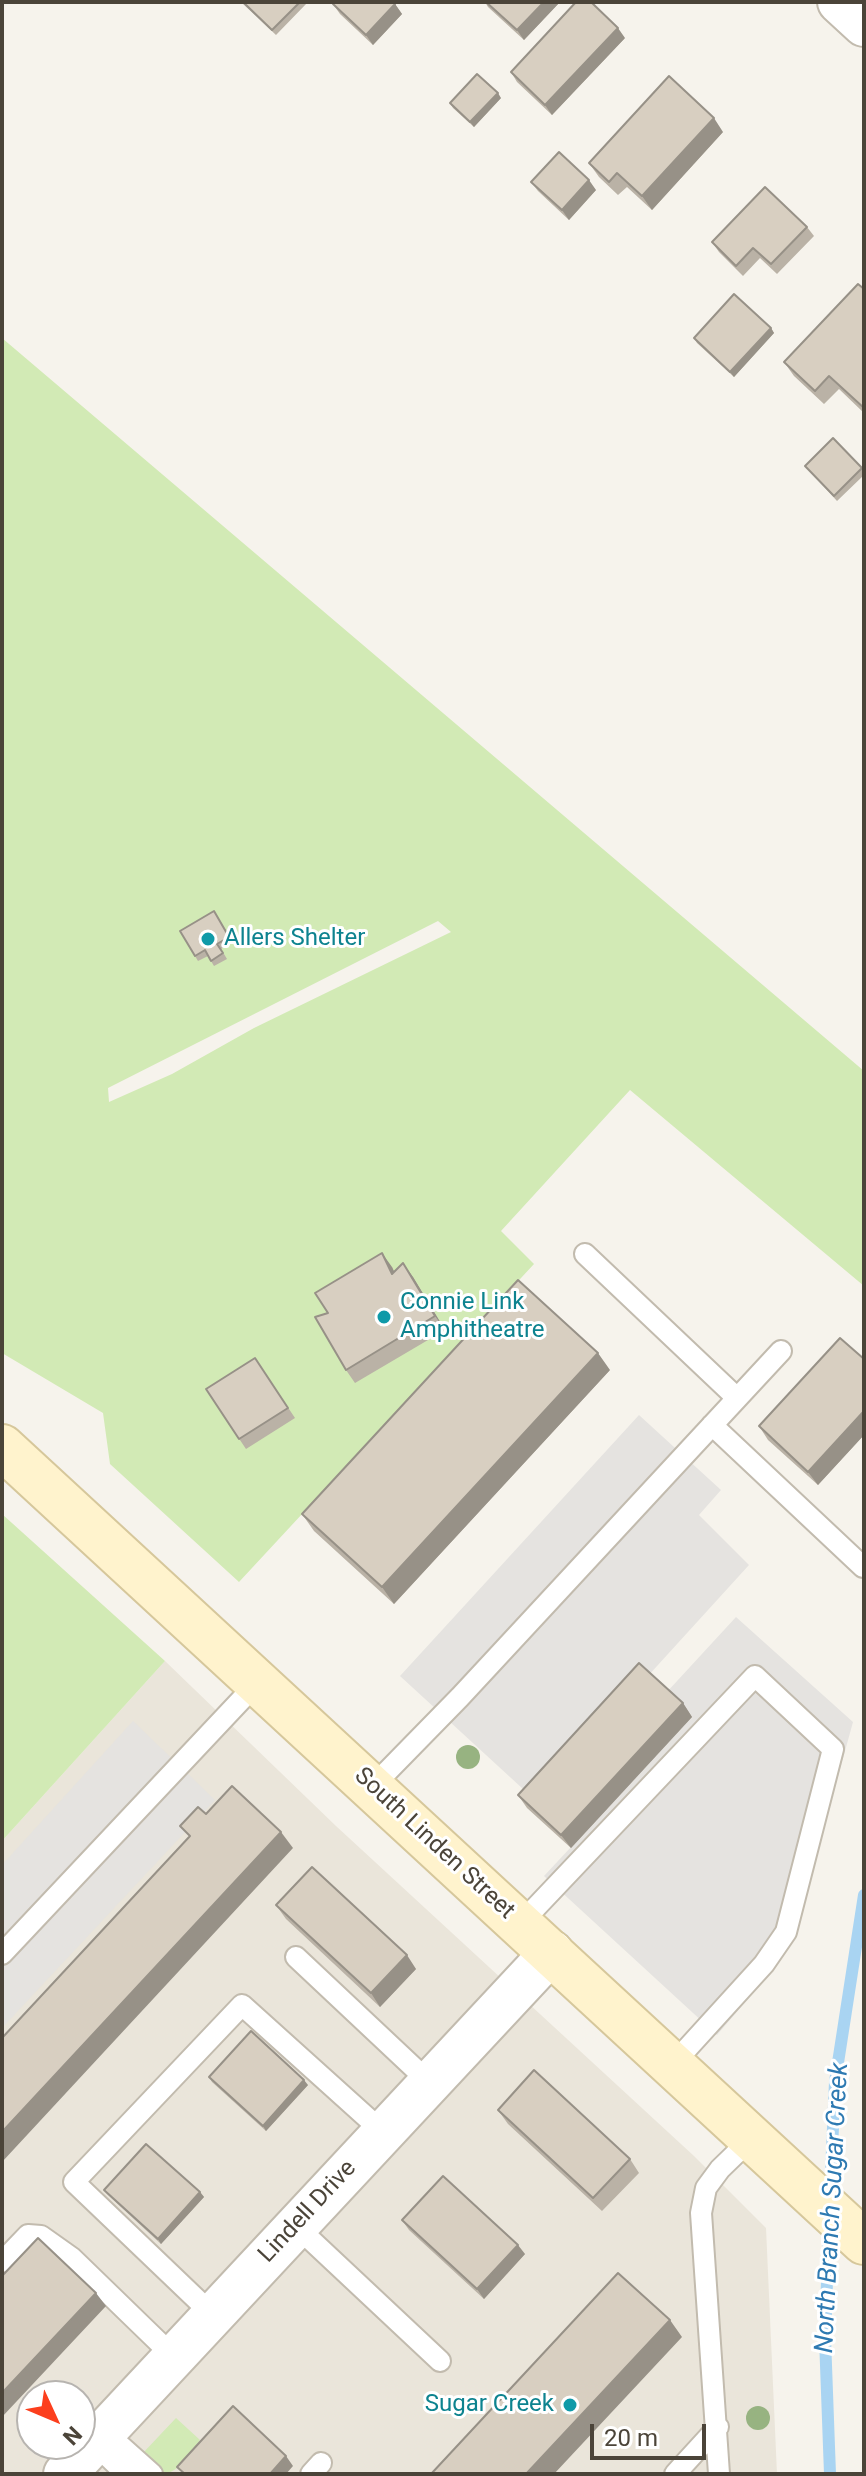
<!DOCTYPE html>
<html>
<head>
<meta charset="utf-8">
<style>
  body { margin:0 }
  #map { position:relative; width:866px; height:2476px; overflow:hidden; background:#f6f3ec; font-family:Roboto,sans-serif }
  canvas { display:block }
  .frame { position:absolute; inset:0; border:4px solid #4b4439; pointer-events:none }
  .north { position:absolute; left:16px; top:2380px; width:80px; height:80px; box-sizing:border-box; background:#fff; border:2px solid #b7b4b0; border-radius:50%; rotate:134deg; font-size:22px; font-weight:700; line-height:32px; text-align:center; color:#4b4439 }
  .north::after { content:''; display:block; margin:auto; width:28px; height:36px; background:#fc3f1d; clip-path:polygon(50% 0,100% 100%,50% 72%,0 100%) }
  .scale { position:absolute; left:590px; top:2424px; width:116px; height:36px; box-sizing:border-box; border:4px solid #4b4439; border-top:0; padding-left:10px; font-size:24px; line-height:28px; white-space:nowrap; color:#4b4439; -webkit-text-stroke:6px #fff; paint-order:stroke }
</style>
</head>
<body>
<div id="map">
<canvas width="866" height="2476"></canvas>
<div class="frame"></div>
<div class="north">N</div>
<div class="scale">20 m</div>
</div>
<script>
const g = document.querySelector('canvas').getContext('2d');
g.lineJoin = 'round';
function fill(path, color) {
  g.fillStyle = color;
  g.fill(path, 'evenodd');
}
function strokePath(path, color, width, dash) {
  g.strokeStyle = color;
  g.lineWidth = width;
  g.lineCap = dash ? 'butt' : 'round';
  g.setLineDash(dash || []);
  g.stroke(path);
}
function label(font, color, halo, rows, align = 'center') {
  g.font = font + ' Roboto,sans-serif';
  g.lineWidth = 6;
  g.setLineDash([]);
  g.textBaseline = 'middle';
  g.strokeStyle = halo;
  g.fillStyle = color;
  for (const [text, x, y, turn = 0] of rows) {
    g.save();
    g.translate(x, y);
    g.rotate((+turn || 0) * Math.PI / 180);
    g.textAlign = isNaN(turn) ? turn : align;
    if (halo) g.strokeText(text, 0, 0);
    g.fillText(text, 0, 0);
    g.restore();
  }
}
fill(new Path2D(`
  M165 1661 336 1826 694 2156 766 2228 777 2474H2V1841ZM32 2396H80V2444H32Z`), '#eae5da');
fill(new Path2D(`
  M2 338 864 1071V1286L630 1090 501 1231 534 1264 239 1582 110 1464 103 1413 2 1353ZM438 921 451 932 254 1028 172 1074 109 1102 108 1088Z
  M2 1514 165 1661 2 1841Z
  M176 2418 200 2440C191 2454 182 2469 165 2474L143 2453Z`), '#d2eab5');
fill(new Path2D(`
  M639 1415 721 1490 699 1515 749 1565 535 1800 400 1676Z
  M736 1617 853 1722 793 1940 764 1980 717 2035 544 1876 692 1717 666 1693Z
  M133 1721 215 1800 2 2028V1865Z`), '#e5e3e0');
strokePath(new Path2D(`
  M830 2195 835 2082 864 1895
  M829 2225 825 2338 830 2474`), '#a9d4f2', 12);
const service = new Path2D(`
  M585 1254 737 1398
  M712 1425 863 1567
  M372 1787 460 1697 781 1351
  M521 1923 755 1676 833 1749 786 1932 764 1964 673 2064
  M2 1954 258 1682
  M296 1957 429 2082
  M295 2225 440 2361
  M2 2262 28 2235 41 2236 72 2258 173 2356
  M212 2314 74 2182 242 2005 383 2132
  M105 2432 152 2474
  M94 2443 126 2474
  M311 2474 321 2463
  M675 2474 718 2427
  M719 2474 701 2213 706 2188 720 2169 753 2137`);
const minor = new Path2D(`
  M839 2 864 25
  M65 2474 552 1952`);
const secondary = new Path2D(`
  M2 1447 864 2242`);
strokePath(service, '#c2bbae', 24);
strokePath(minor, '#c2bbae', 46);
strokePath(secondary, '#d6c79b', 48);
strokePath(service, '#fff', 20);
strokePath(minor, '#fff', 42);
strokePath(secondary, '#fff3cd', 44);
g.fillStyle = '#97b381';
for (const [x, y] of [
  [468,1757],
  [758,2418]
]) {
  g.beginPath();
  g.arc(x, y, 12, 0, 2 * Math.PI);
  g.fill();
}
fill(new Path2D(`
  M241 2H308L276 35Z
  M485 2H560L524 40 488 7Z
  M333 4H395L402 14 373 45 340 14Z
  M625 38 552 115 517 82 511 72Z
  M501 98 474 127 453 108 450 103Z
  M723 132 652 210 627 187 618 195 599 177 589 163Z
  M531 182 596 190 569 220 538 191Z
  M807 227 814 236 777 274 760 258 743 276 719 252 712 242Z
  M864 289V413L839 389 824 404 794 376 784 362Z
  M771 328 774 333 734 377 697 343 694 338Z
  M805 466 862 468 864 470V475L837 501Z
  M214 911 233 942 221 949 227 959 214 966 208 956 198 961 195 956Z
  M392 1267 394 1272 413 1277 445 1330 355 1383 346 1370 328 1313Z
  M255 1358 295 1418 246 1449 206 1389Z
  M864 1359V1435L818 1485 768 1440 759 1426Z
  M610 1370 394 1604 314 1531 302 1514Z
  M683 1703 692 1717 571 1848 527 1808 518 1795Z
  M276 1905 416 1969 380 2007 286 1919Z
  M209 2077 308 2085 266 2131 212 2082Z
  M498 2110 630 2159 639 2173 602 2211 508 2124Z
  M104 2190 200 2192 204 2197 161 2244 108 2195Z
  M402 2220 525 2254 484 2299 409 2230Z`), '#bab2a6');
fill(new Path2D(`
  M544 2H560L524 40 517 30Z
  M395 4 402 14 373 45 366 35Z
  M618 28 625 38 552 115 545 105Z
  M498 93 501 98 474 127 470 122Z
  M714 118 723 132 652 210 642 196Z
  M589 180 596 190 569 220 562 210Z
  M771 328 774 333 734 377 730 372Z
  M382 1253 392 1267 402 1288 392 1274Z
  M403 1263 413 1277 445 1330 435 1316Z
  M598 1353 610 1370 394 1604 382 1587Z
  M864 1411V1435L818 1485 808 1472Z
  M683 1703 692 1717 571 1848 561 1835Z
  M281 1832 293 1848 2 2162V2132Z
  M407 1955 416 1969 380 2007 371 1993Z
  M304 2080 308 2085 266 2131 263 2126Z
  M200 2192 204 2197 161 2244 158 2239Z
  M518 2245 525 2254 484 2299 477 2289Z
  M96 2293 106 2306 2 2417V2393Z
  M670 2320 682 2337 554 2474H526Z
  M286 2456 293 2466 286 2474H270Z`), '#979187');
const building = new Path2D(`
  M243 2H300L272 30Z
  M335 2H393L395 4 366 35 333 4Z
  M486 2H544L517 30Z
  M576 2H591L618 28 545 105 511 72Z
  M477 74 498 93 470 122 450 103Z
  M669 76 714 118 642 196 617 173 609 182 589 163Z
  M559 152 589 180 562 210 531 182Z
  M765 187 807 227 771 264 753 248 736 266 712 242Z
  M858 284 864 289V408L829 376 815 391 784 362Z
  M734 294 771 328 730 372 694 338Z
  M833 438 862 468 834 496 805 466Z
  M214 911 229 937 217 944 223 953 211 961 205 950 195 956 180 931Z
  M382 1253 392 1274 403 1263 435 1316 346 1370 315 1317 328 1313 315 1293Z
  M518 1280 598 1353 382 1587 302 1514Z
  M840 1338 864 1359V1411L808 1472 759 1426Z
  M255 1358 288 1408 239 1439 206 1389Z
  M639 1663 683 1703 561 1835 518 1795Z
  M232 1786 281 1832 2 2132V2038L190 1836 180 1826 198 1807 206 1814Z
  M312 1867 407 1955 371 1993 276 1905Z
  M251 2031 304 2080 263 2126 209 2077Z
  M534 2070 630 2159 593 2198 498 2110Z
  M146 2144 200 2192 158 2239 104 2190Z
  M443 2176 518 2245 477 2289 402 2220Z
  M38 2238 96 2293 2 2393V2276Z
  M618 2273 670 2320 526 2474H431Z
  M233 2406 286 2456 270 2474H185L177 2467Z`);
fill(building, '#d8cfc1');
strokePath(building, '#979187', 2);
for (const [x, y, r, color] of [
  [208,939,8,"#0f9aa8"],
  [384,1317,8,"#0f9aa8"],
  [570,2405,8,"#0f9aa8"]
]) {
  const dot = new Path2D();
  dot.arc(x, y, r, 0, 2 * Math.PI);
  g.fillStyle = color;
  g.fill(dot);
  strokePath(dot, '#fff', 3);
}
label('24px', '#0d838f', '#fff', [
  ["Allers Shelter",224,939],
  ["Connie Link",400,1303],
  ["Amphitheatre",400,1331],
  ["Sugar Creek",554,2405,"right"]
], 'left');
label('24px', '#4b4439', '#fff', [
  ["South Linden Street",434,1844,43],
  ["Lindell Drive",308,2212,-47]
]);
label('italic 26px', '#2e7ab2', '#fff', [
  ["North Branch Sugar Creek",833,2208,-87]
]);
</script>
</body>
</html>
